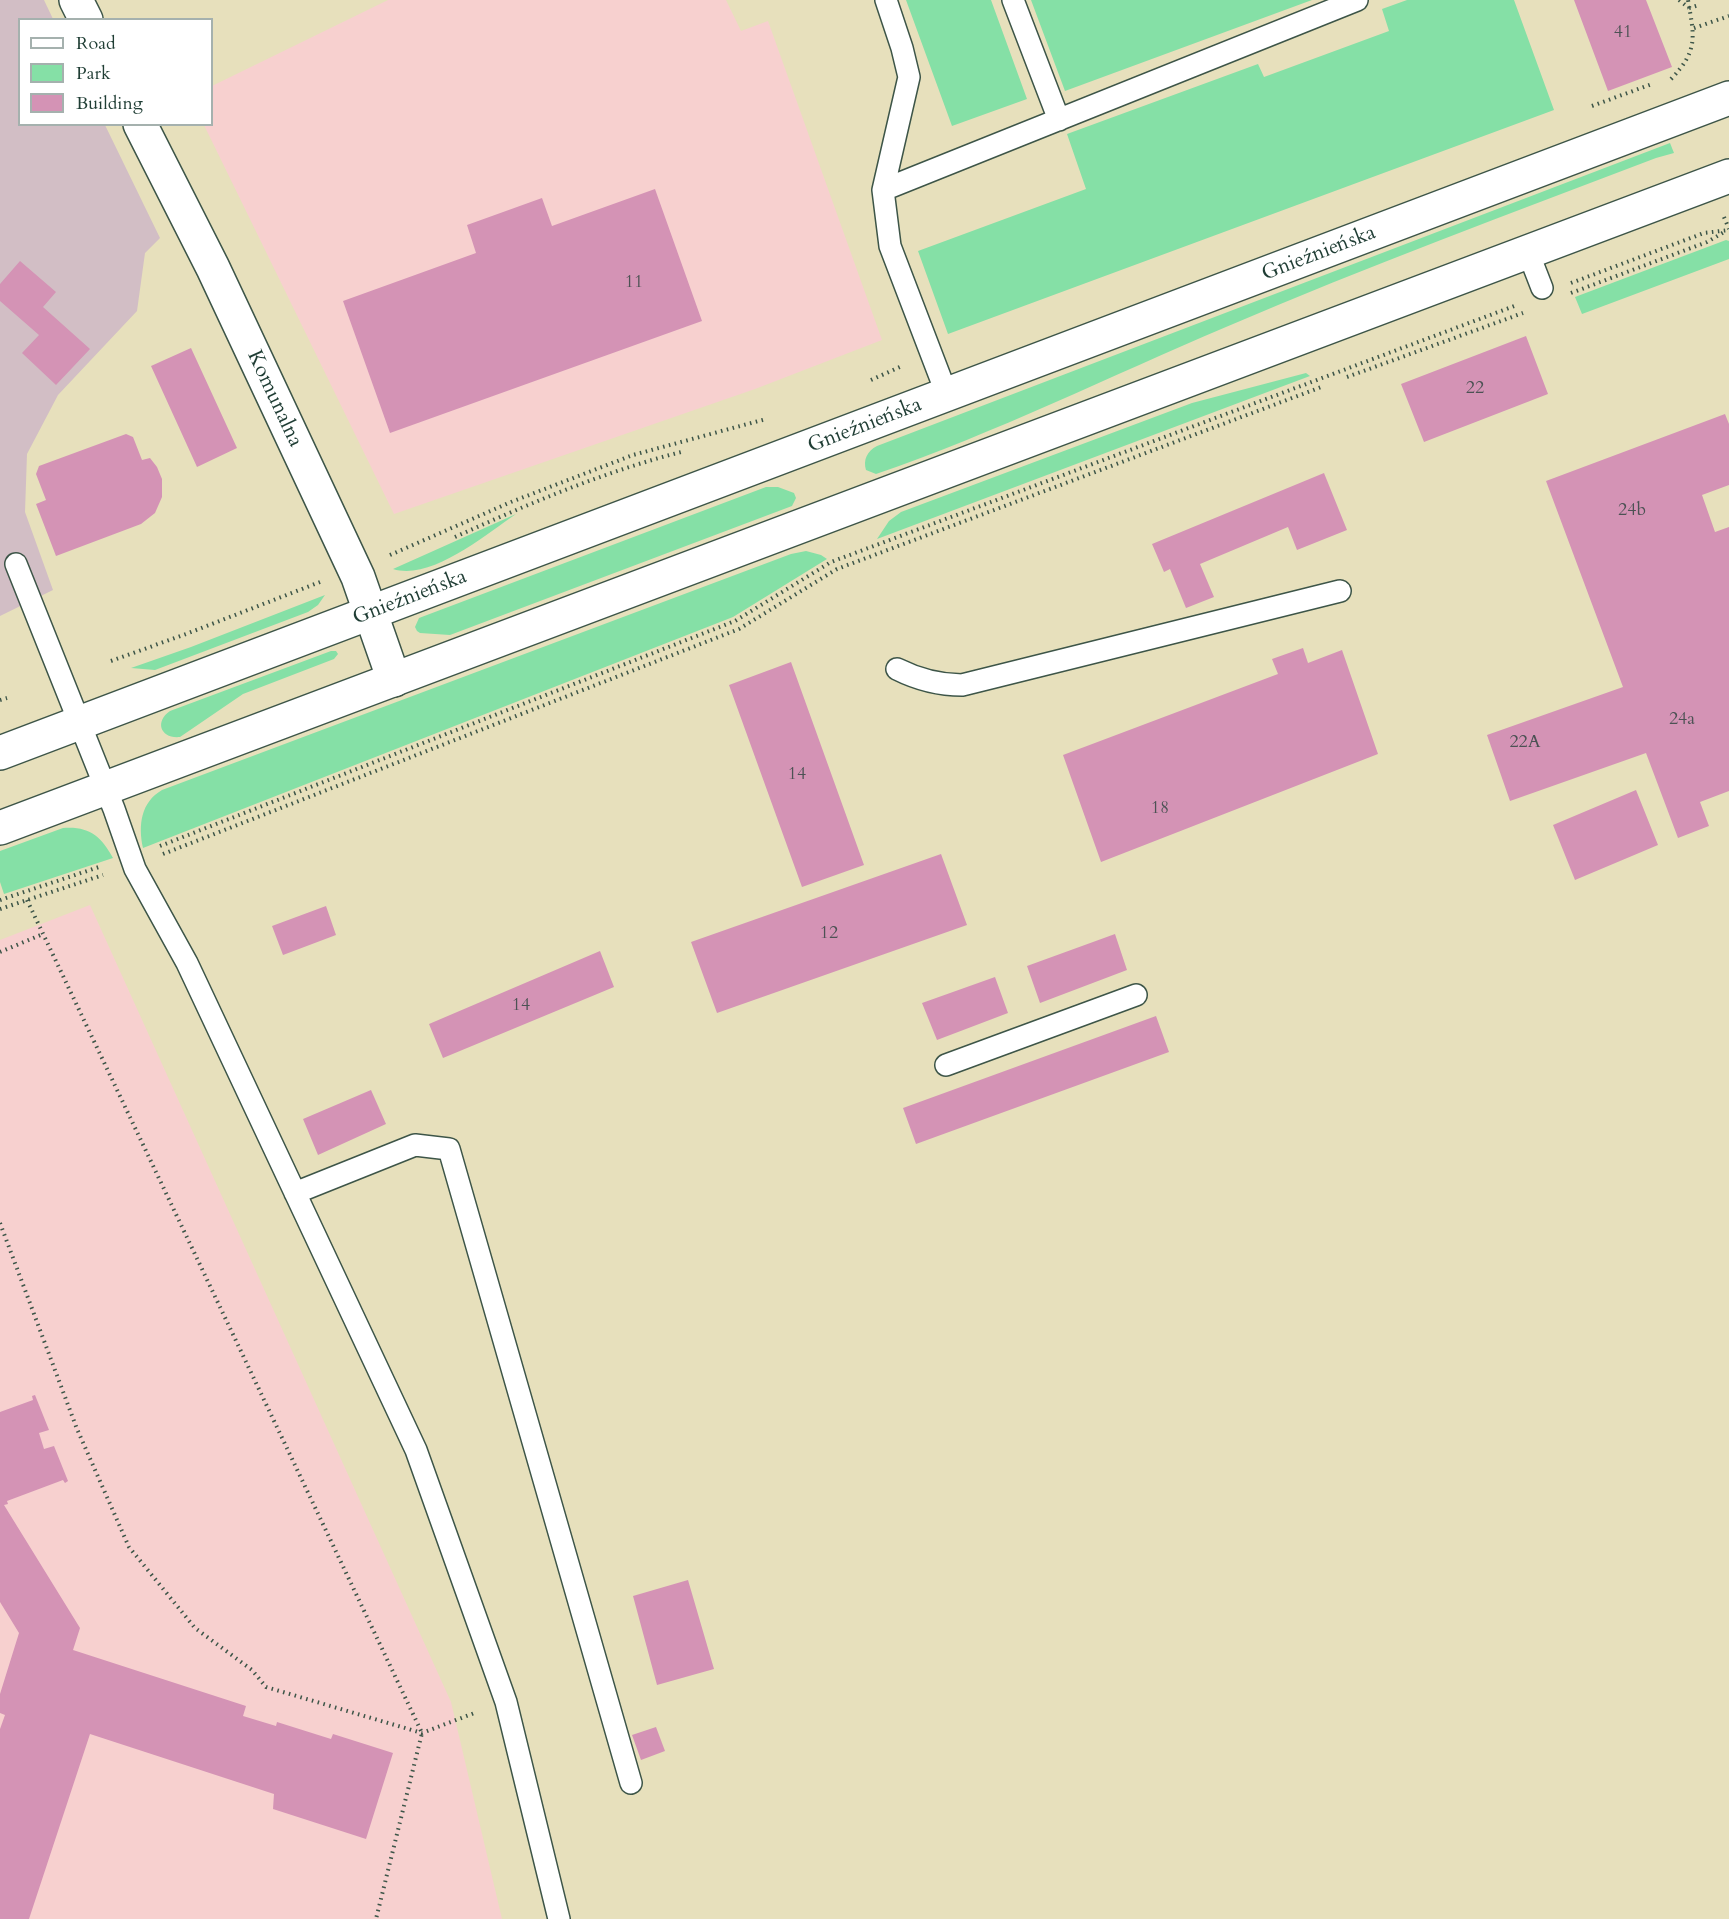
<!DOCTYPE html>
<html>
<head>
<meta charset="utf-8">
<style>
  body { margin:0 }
  #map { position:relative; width:1729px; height:1919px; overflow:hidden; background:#e7e0bc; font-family:Cardo,serif }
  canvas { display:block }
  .legend { position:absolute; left:18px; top:18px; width:195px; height:108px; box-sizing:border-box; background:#fff; border:2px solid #a5b1ae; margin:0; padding:8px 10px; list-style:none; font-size:18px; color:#1f3d34 }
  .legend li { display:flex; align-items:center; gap:12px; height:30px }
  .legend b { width:30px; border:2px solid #a5b1ae }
</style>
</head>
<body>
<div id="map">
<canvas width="1729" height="1919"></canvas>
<ul class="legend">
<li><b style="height:8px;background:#fff"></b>Road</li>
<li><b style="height:16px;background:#85e0a6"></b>Park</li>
<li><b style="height:16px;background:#d493b5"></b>Building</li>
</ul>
</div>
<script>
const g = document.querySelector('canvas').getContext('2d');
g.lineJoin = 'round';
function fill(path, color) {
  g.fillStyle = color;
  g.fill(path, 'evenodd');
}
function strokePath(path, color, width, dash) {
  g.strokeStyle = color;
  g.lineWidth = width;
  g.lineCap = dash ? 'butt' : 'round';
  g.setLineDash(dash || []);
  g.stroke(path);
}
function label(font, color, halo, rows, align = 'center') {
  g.font = font + ' Cardo,serif';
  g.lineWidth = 6;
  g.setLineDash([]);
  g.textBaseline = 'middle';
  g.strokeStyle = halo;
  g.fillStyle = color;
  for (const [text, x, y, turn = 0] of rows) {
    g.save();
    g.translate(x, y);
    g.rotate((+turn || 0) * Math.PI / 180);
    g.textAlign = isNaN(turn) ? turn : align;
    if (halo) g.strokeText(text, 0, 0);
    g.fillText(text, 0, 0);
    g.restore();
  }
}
fill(new Path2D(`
  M388 0H726L741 31 768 21 882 340 755 389 394 514 204 125 212 124V86Z
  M90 905 451 1702 502 1919H0V940Z`), '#f7d0cf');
fill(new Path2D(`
  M0 0H44L53 19 20 20V124L105 125 160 238 145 253 137 311 58 395 27 454 25 512 53 590 0 616Z`), '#d2bec5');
fill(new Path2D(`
  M906 0H991L1027 99 952 126Z
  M1031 0H1312L1065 91Z
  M1407 0H1514L1554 110 948 334 918 251 1086 189 1067 134 1258 64 1264 77 1389 31 1382 9Z
  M1670 143 1674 153 1656 158C1512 213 1368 266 1226 327 1110 376 996 433 876 474L866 470C863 460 867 451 877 446Z
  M1726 240 1729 241V259L1582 314 1575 297Z
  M1306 373 1310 376 877 539 889 521 901 512 1192 403Z
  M766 487H778L794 493 796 498 792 506 450 635 420 633 417 631 415 627 419 618Z
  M516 514C485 535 431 581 393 569Z
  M806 551 821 555 827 559 733 617 143 848C138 825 141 802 162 790L791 554Z
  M325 595 318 605 308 612 155 670 131 668 191 647Z
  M331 651H336L338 654 334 659 243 694 180 737C161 739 154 722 170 711Z
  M63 828C89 826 101 836 113 858L4 894 0 882V851Z`), '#85e0a6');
fill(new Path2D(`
  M1574 0H1646L1672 67 1608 91Z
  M655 189 702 321 390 433 343 301 476 253 467 225 542 198 552 226Z
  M20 261 56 292 43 307 90 349 56 385 22 353 39 335 0 301V284Z
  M1526 336 1548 394 1424 442 1401 384Z
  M191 348 237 448 197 467 151 366Z
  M1725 414 1729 424V485L1702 495 1715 532 1729 527V791L1700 802 1709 826 1678 838 1646 753 1510 801 1487 735 1623 687 1546 481Z
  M126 434 133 437 142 460 150 458 157 467 162 479V497L155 513 141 524 56 556 36 504 46 500 36 474 39 466Z
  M1324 473 1347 530 1297 550 1288 527 1200 564 1214 597 1186 608 1170 569 1164 572 1152 544Z
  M1303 648 1308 663 1342 650 1378 754 1101 862 1063 755 1278 674 1272 659Z
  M791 662 864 865 802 887 729 685Z
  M1636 790 1658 845 1575 880 1553 825Z
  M941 854 967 925 717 1013 691 942Z
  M326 906 336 935 283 955 272 926Z
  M1115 934 1127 970 1040 1003 1027 966Z
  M600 951 614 987 443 1058 429 1024Z
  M995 977 1008 1013 937 1040 922 1003Z
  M1156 1016 1169 1052 916 1144 903 1108Z
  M371 1090 386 1124 318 1155 303 1119Z
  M35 1395 49 1430 39 1433 44 1449 54 1446 68 1481 65 1483 63 1480 7 1501 8 1504 4 1505 80 1628 73 1650 246 1706 243 1716 276 1726 277 1722 331 1739 333 1734 393 1753 366 1839 273 1809 274 1794 90 1734 29 1919H0V1729L5 1715 0 1713V1694L19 1633 0 1602V1412L33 1400 32 1396Z
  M688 1580 714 1669 657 1685 633 1596Z
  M656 1727 665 1751 641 1760 632 1735Z`), '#d493b5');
const service = new Path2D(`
  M1013 0 1059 120
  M883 190 909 77 902 48 886 0
  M1528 252 1542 288
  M947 395 890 246 883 190 1357 0
  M16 564 114 809 135 869 187 963 416 1450 506 1702 559 1919
  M897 669C919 680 938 685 962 685L1340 591
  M946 1065 1136 995
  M295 1193 415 1145 449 1149 631 1783`);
const minor = new Path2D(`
  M76 0 86 20
  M140 124 213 268 358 577 394 680`);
const tertiary = new Path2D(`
  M0 753 1729 98
  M0 828 1729 176`);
strokePath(service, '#3d5548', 24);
strokePath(minor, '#3d5548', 36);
strokePath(tertiary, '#3d5548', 36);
strokePath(new Path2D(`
  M1679 0 1689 8
  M1689 8 1699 5
  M1694 28 1729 16
  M1671 79C1699 50 1694 36 1688 0
  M1592 106 1652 84
  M1724 217 1729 229
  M1571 283 1704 233 1729 230
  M1571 293 1707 242 1726 231
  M1347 377 1523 313
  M871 380 902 366
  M455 537C528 504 603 472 681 452
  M390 555 511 502 633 455 766 419
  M111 661 186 634 320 582
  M0 700 7 698
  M160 846 735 621 831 562 1517 305
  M163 854 739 629 837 569 1324 386
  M0 900 102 866
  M27 900 422 1733 376 1919
  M0 909 103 875
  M0 952 43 934
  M0 1223 77 1429 129 1547 195 1628 252 1670 266 1687 422 1733 477 1712`), '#3d5548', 4, [1.5, 4.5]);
strokePath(service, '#fff', 21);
strokePath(minor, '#fff', 33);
strokePath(tertiary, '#fff', 33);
label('18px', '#4c5254', null, [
  ["41",1623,33],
  ["11",634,283],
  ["22",1475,389],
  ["24b",1632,511],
  ["24a",1682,720],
  ["22A",1525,743],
  ["14",797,775],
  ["18",1160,809],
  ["12",829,934],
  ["14",521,1006]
]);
label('21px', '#1f3d34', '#fff', [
  ["Gnieźnieńska",1319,254,-21],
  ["Komunalna",274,399,65],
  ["Gnieźnieńska",865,426,-21],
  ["Gnieźnieńska",410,598,-21]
]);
</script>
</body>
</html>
